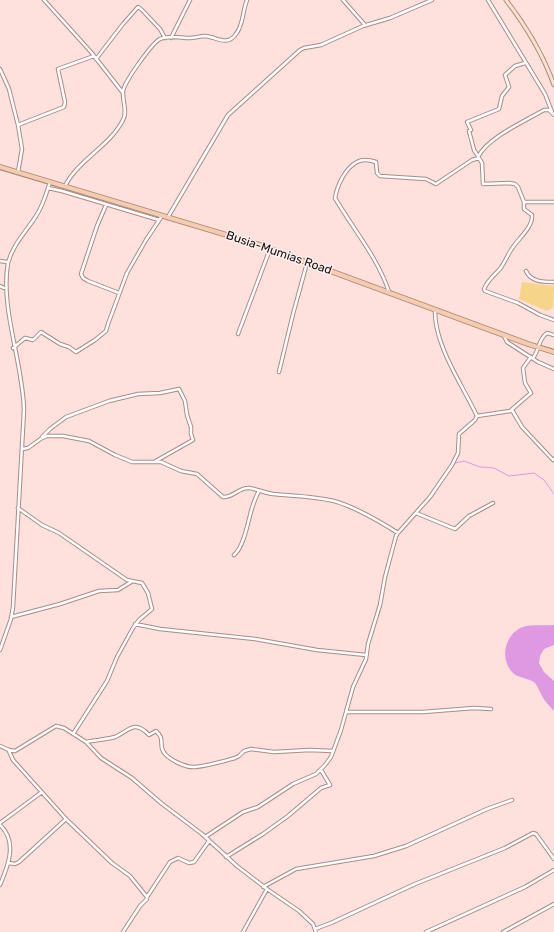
<!DOCTYPE html>
<html>
<head>
<meta charset="utf-8">
<style>
  body { margin:0 }
  canvas { display:block; background:#fee0dc }
</style>
</head>
<body>
<canvas width="554" height="932"></canvas>
<script>
const g = document.querySelector('canvas').getContext('2d');
g.lineJoin = 'round';
function fill(path, color) {
  g.fillStyle = color;
  g.fill(path, 'evenodd');
}
function strokePath(path, color, width, dash) {
  g.strokeStyle = color;
  g.lineWidth = width;
  g.lineCap = dash ? 'butt' : 'round';
  g.setLineDash(dash || []);
  g.stroke(path);
}
function label(font, color, halo, rows, align = 'center') {
  g.font = font + ' Rubik,sans-serif';
  g.lineWidth = 3;
  g.setLineDash([]);
  g.textBaseline = 'middle';
  g.strokeStyle = halo;
  g.fillStyle = color;
  for (const [text, x, y, turn = 0] of rows) {
    g.save();
    g.translate(x, y);
    g.rotate((+turn || 0) * Math.PI / 180);
    g.textAlign = isNaN(turn) ? turn : align;
    if (halo) g.strokeText(text, 0, 0);
    g.fillText(text, 0, 0);
    g.restore();
  }
}
fill(new Path2D(`
  M522 282 554 286 553 307 547 311 519 299Z`), '#f6d588');
fill(new Path2D(`
  M554 625V645L544 649 540 656 539 663 544 672 554 681V711C550 706 545 702 542 696 540 692 538 687 535 683 529 678 518 678 513 673 499 659 505 633 523 627 531 624 545 626 554 625Z`), '#de99e2');
strokePath(new Path2D(`
  M455 463 464 461 480 467 494 468 509 476 534 473 544 480 554 494`), '#de99e2', 1);
const minor = new Path2D(`
  M44 0 91 52 123 93
  M343 0 365 25
  M488 0 545 94 552 112
  M171 38 190 0
  M96 59 123 24 138 7 141 9 160 29 165 38
  M0 69 9 89 18 125
  M478 156 474 150 469 131 471 130 467 122 499 109 502 96 509 87 505 75 515 66 525 63
  M478 157C487 138 525 121 544 110H549L554 115
  M18 172 22 149 18 125 64 107 65 102 58 69 94 56
  M65 186C78 160 110 146 123 120 128 111 122 101 123 91 125 81 152 43 160 39 169 35 181 38 190 38 195 38 200 36 205 36 217 37 227 47 236 34 244 24 242 12 247 0
  M48 188 62 191 159 220
  M524 202V209L532 215C533 227 519 238 513 247 508 254 505 262 500 269 494 275 487 281 484 289L485 291 518 303 540 315 554 320
  M106 205 97 226 81 274 83 278 88 281 119 293
  M168 217 228 115 300 50 304 48 321 45 363 26 390 18 432 0
  M0 261 7 262
  M526 271C531 282 543 282 554 282
  M0 286 4 288
  M389 292C378 258 353 229 335 198 337 186 345 168 357 162 362 159 370 160 376 162L377 173 380 176 426 179 436 184 472 160 479 158 482 163 483 184 509 183 515 184 518 187 524 202H554
  M238 334 270 249
  M504 336 507 342 538 362 554 369
  M13 348 25 338 33 340 41 332 60 344 69 347 76 352 95 340 106 331 108 324 127 273 146 240 162 216
  M533 358C539 351 538 339 547 333L554 335
  M279 372 293 314 307 263
  M512 410 522 427 553 460 554 459
  M477 416 510 411 531 393 525 383 523 368 531 357
  M42 437 50 429 66 417 109 401 138 394 160 393 179 389 185 401 187 415 191 427V434L193 440 154 462
  M22 449 28 448 42 438 47 436H63L89 441 115 455 132 462H161L181 471 197 474 223 497C233 498 239 487 249 488 257 489 265 493 273 494 293 496 314 496 334 501 356 507 379 521 398 533
  M18 508 42 525 59 533 127 580 142 583 148 593 152 609 139 620 133 628 117 657 107 681 73 734
  M416 513 455 529 469 516 493 503
  M234 555C244 547 248 521 252 508 254 502 256 496 259 491
  M11 617 60 604 99 591 118 590 131 582
  M135 624 160 629 255 639 317 650 366 655
  M0 650 11 619 13 607 24 410C23 363 0 308 8 263 13 244 26 232 36 216 43 206 46 194 50 182
  M346 712H423L474 708 491 709
  M86 742C94 740 109 739 115 737 129 731 134 719 149 735L156 731C165 739 159 743 163 751 167 759 186 768 195 767 207 766 224 761 235 758L239 756 244 751 251 749 274 752 310 750 333 751
  M0 746 9 750 15 751 56 726 64 728 86 742 101 758 132 778 161 803 202 834 237 866 267 889 299 911 313 924 316 932
  M9 751 13 760 66 819 112 863 130 876 147 897V899L140 906 123 932
  M0 823 42 792
  M0 825C18 842 8 866 0 885
  M205 837 243 812 258 807 293 784 316 774 325 765 331 757 341 730 353 687 366 659 368 644 380 605 385 577 396 536 398 533 430 497 452 465 458 453 459 434 475 420 477 416C463 386 434 345 435 310
  M226 857 263 834 288 816 321 788 330 785 321 770
  M9 863 15 864 19 862 66 819
  M263 887 296 869 374 856 406 846 487 809 512 800
  M147 897 170 862 178 858 189 863 194 862 209 841
  M315 929 331 923 415 884 505 848 533 833 536 834 554 859
  M243 932 267 889
  M426 932 525 887 554 870
  M503 932 554 904`);
const major = new Path2D(`
  M506 0C526 26 543 54 554 85`);
const highway = new Path2D(`
  M0 167 260 245 528 344 554 352`);
strokePath(minor, '#a88c89', 4.5);
strokePath(major, '#a88a76', 5);
strokePath(highway, '#a88a76', 6);
strokePath(minor, '#fff', 2.5);
strokePath(major, '#fae0cf', 3);
strokePath(highway, '#f6ccaf', 4);
label('12px', '#180e0d', '#fef2f0', [
  ["Busia-Mumias Road",279,253,19]
]);
</script>
</body>
</html>
